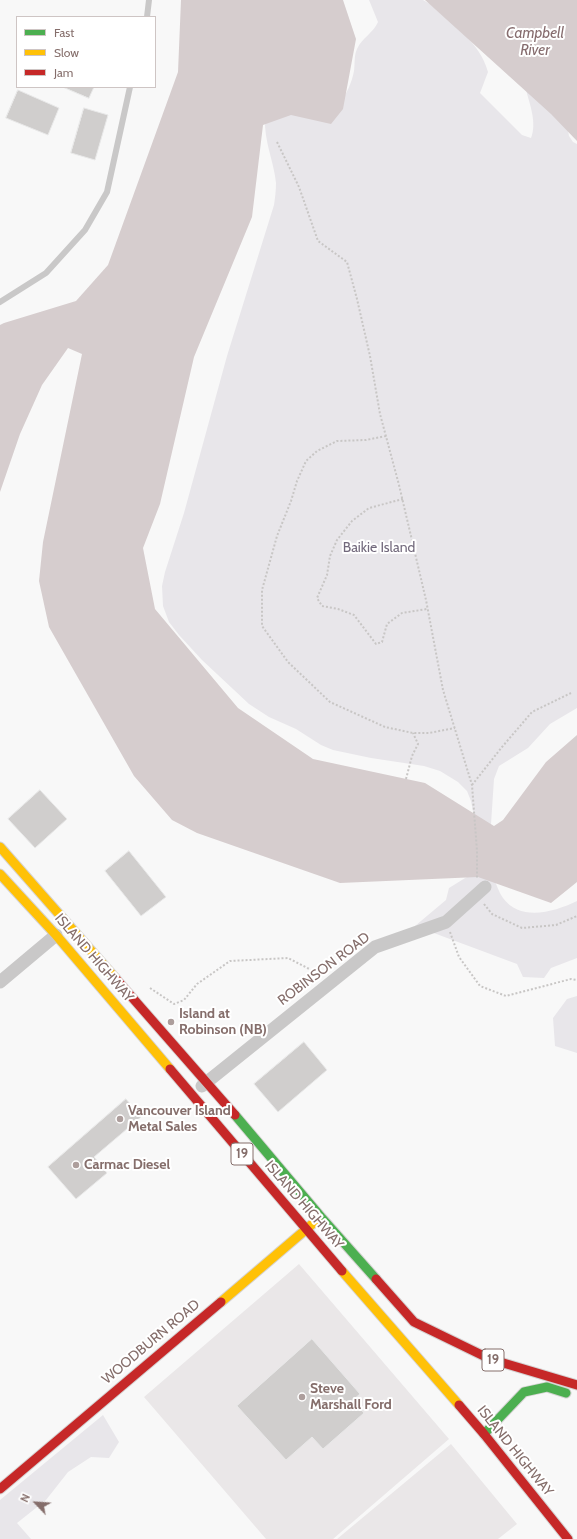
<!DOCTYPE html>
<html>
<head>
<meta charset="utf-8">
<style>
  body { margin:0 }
  #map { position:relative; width:577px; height:1539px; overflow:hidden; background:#f8f8f8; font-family:Cabin,sans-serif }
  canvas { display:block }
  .legend { position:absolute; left:16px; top:16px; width:140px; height:72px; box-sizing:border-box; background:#fff; border:1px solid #cec5c4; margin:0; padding:5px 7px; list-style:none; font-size:12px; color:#856e6b }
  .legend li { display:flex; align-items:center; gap:8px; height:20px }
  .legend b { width:20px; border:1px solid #cec5c4 }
  .north { position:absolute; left:16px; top:1483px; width:40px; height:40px; -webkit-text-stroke:3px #fff; paint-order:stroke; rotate:295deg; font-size:11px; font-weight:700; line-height:16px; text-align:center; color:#856e6b }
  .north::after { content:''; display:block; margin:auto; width:14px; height:18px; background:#856e6b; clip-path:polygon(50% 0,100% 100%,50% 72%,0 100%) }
</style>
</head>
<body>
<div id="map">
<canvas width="577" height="1539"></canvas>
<ul class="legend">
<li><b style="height:5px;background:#4caf50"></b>Fast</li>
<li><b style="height:5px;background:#ffc107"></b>Slow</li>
<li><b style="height:5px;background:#c62828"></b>Jam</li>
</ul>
<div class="north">N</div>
</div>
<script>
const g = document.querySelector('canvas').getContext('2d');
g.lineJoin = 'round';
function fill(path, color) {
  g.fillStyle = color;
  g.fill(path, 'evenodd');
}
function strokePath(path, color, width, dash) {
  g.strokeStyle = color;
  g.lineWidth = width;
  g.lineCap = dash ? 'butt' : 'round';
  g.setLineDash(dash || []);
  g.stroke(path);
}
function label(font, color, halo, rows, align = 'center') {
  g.font = font + ' Cabin,sans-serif';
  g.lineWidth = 4;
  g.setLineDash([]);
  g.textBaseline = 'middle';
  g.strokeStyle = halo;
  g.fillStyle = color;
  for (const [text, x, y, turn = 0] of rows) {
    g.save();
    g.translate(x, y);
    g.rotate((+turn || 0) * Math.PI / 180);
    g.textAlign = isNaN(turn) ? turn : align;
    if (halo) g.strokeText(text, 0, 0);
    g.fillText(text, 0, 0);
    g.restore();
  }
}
fill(new Path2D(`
  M299 1264 449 1439 333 1539H266L144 1397Z
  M451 1444 517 1524 498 1539H337Z`), '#eae7e8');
fill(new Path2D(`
  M369 0H423L430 4C452 24 480 42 488 72L480 93 522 135 531 138C537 123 530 105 526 90L567 125 569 136 573 142 577 144V708L550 724 528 748 499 766 494 779 491 824 475 822 471 801 467 791 458 782 440 771 424 766 371 758 333 750 321 745 296 729 269 717 249 704 202 660 179 635 169 622 163 606 162 586 165 572 184 513 227 356 274 205C275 198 276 191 276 183 274 162 264 141 265 119L340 103C347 93 352 82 354 71 355 64 354 55 357 49 362 38 374 32 378 22Z
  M470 875H492C496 882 498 891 503 898 521 922 554 912 577 901V958L551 968 544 978 523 977 517 964 415 926 446 900 449 888Z
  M577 996V1053L555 1046 553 1018 567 999Z
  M103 1415 119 1442 109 1458 91 1457 68 1472 46 1500 17 1523 31 1539H0V1500Z`), '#e8e6ea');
fill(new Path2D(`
  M181 0H343L356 39 343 109 331 124 291 115 263 125 252 217 194 357 160 504 143 548 155 609 238 708 313 759 425 783 494 826 503 820 546 762 577 735V882L551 903 478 877 340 883 197 833 172 820 134 776 49 627 39 581 43 542 82 354 68 348 42 385 20 434 0 492V325L4 323 76 301 108 265 178 72Z
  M425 0H577V141L551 114Z`), '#d6cdce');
const building = new Path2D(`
  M63 87H94L89 98Z
  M18 90 59 108 48 135 6 118Z
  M84 108 108 115 95 160 71 153Z
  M40 790 67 819 35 848 8 819Z
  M129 851 166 897 141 916 105 871Z
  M304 1042 327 1070 278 1112 254 1084Z
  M126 1099 141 1117 94 1157 107 1173 76 1199 48 1167Z
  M312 1339 360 1394 353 1400 364 1413 323 1449 312 1437 286 1460 237 1406Z`);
fill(building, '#d0cecd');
strokePath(building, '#e8e8e8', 1);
const fast = new Path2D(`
  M235 1115 321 1217 376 1279
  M484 1434 524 1392 547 1387 566 1393`);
const slow = new Path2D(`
  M0 847 116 979
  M0 874 56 935 170 1069
  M342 1271 459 1405
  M221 1302 317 1220`);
const jam = new Path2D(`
  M116 979 235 1115
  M170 1069 342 1271
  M376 1279 414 1322 490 1359 577 1385
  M459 1405 484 1434 568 1539
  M0 1489 221 1302`);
strokePath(fast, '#d5d3d3', 11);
strokePath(slow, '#d5d3d3', 11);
strokePath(jam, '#d5d3d3', 11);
strokePath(new Path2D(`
  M277 142 299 187 318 241 347 262 357 299 370 356 380 414 399 485 426 600 443 690 472 785 477 851V878
  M386 436 366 440 337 441 317 451 306 461 297 481 291 501 277 536 262 590V626L288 662 330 702 385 727 413 733H429L455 728
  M403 499 369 508 352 521 337 540 330 556 327 575 317 598 322 606 338 609 354 615 376 644 382 642 387 624 402 613 427 609
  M406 779 412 756 418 744 413 733
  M472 785 502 747 532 712 571 693
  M484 904 492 914 522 928 556 925 577 916
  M450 932 459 957 480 986 506 996 571 979 577 980
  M150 988 174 1004 184 1000 197 984 230 961 288 958 321 975`), '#c8c6c5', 2, [2, 2]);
strokePath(new Path2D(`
  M147 17 149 0
  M0 302 46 273 85 230 107 192 130 87`), '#c9c8c8', 6);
strokePath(new Path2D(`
  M0 982 56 935
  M202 1086 375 947 446 922 485 887`), '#c9c8c8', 13);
strokePath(fast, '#4caf50', 9);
strokePath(slow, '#ffc107', 9);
strokePath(jam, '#c62828', 9);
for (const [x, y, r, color] of [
  [171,1022,4,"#ad9e9c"],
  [120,1119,4,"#ad9e9c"],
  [76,1165,4,"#ad9e9c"],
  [302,1397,4,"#ad9e9c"]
]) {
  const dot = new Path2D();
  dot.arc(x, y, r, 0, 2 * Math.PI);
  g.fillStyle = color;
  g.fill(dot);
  strokePath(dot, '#fff', 1.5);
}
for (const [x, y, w] of [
  [242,1154,22],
  [493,1360,22]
]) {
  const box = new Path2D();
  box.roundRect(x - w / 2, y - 11, w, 22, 3);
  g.fillStyle = '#fff';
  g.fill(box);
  strokePath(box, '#856e6b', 1);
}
label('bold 13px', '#856e6b', null, [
  ["19",242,1154],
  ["19",493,1360]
]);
label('14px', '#72697c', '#fff', [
  ["Baikie Island",379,548]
]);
label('14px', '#856e6b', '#fff', [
  ["ISLAND HIGHWAY",94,958,49],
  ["ROBINSON ROAD",324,969,-37],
  ["ISLAND HIGHWAY",304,1205,49],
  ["WOODBURN ROAD",151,1342,-40],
  ["ISLAND HIGHWAY",515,1451,51]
]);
label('bold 14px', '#856e6b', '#fff', [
  ["Island at",179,1014],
  ["Robinson (NB)",179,1030],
  ["Vancouver Island",128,1111],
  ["Metal Sales",128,1127],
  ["Carmac Diesel",84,1165],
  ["Steve",310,1389],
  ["Marshall Ford",310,1405]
], 'left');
label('italic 15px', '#866c6e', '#fff', [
  ["Campbell",535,34],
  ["River",535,51]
]);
</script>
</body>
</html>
